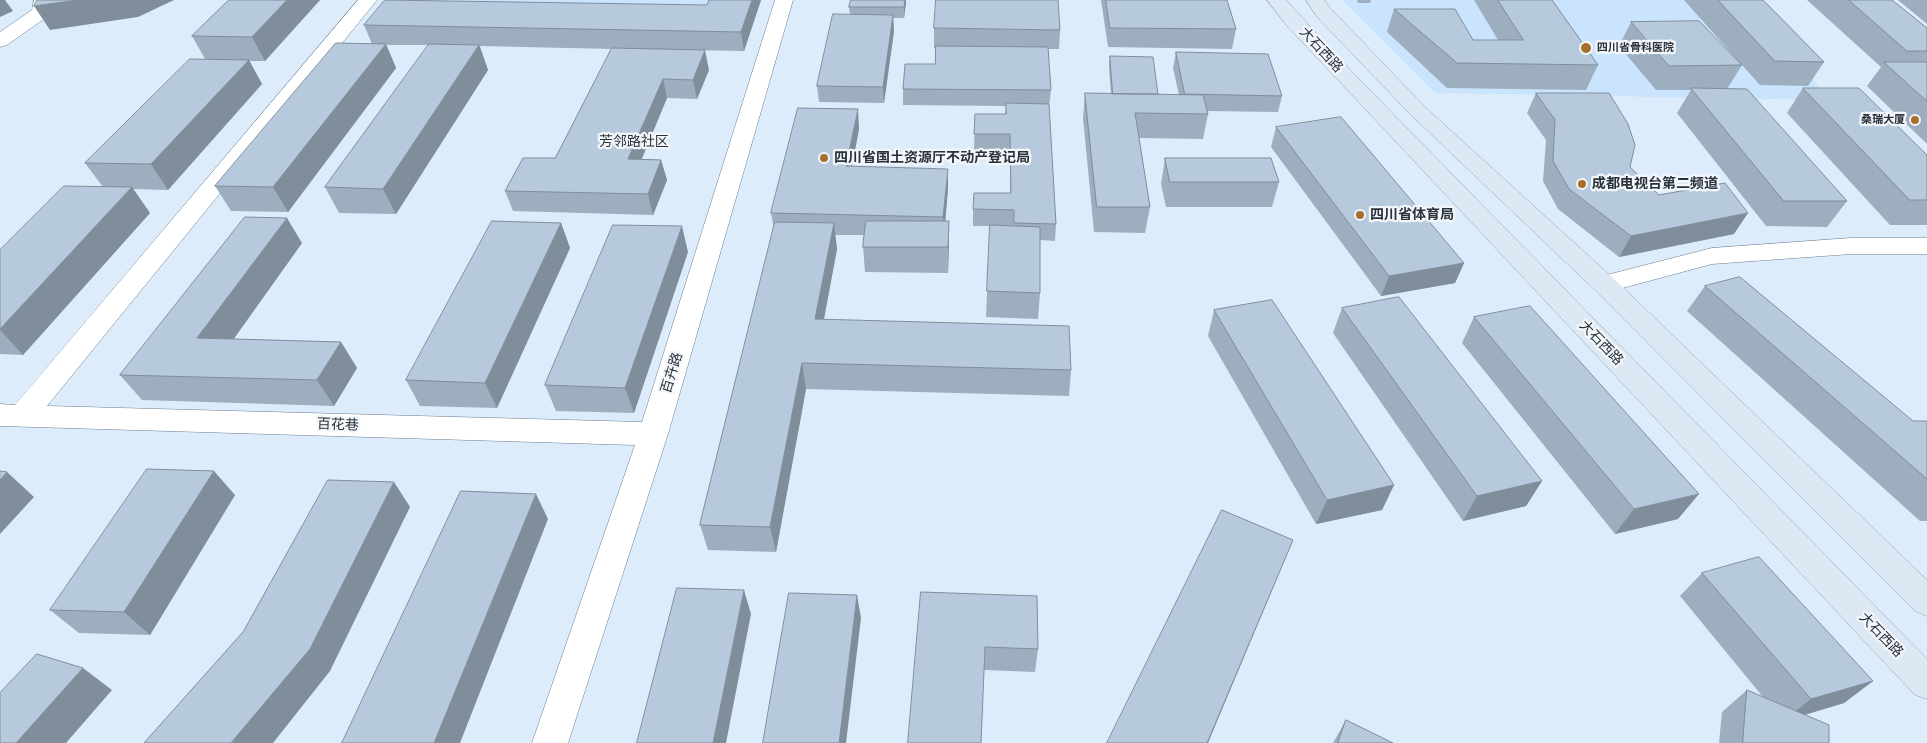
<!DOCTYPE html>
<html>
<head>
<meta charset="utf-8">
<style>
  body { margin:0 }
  canvas { display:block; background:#dcecfb }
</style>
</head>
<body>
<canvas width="1927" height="743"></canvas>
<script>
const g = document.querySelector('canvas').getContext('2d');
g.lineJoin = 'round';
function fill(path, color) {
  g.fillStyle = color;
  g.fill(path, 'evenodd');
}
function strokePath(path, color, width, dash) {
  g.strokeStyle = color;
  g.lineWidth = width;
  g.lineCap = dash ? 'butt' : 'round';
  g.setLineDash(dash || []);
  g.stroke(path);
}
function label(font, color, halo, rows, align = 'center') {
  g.font = font + ' "IBM Plex Sans","Noto Sans SC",sans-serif';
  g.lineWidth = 4.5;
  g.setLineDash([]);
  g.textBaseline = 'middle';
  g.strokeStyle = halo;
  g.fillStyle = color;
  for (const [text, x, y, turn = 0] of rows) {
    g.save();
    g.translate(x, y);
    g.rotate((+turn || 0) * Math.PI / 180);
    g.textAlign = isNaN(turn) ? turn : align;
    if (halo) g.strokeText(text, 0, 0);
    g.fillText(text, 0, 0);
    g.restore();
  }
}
fill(new Path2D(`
  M398 0H711L706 14 390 10Z
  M1342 0H1736L1832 100 1435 93Z`), '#cae4fd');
const minor = new Path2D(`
  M34 0H52L50 12 48 16 7 45 0 47V32L32 10Z
  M358 0H377L47 406 642 422 775 0H793L668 434 568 743H532L635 445 0 426V404L15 405Z
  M1851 238H1927V254H1851L1712 264 1604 293 1595 290 1591 284 1595 278 1712 248Z`);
const major = new Path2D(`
  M1267 0H1286L1353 73 1927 659V699L1915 695 1339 81 1287 26Z
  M1306 0H1324L1331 9 1425 107 1613 278 1927 580V616L1915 611 1595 290 1411 115 1317 17Z`);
strokePath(minor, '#6b7d8e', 1);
strokePath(major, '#8f9ead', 1);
fill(minor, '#fff');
fill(major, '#dce8f3');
fill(new Path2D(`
  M229 0H320L265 61H249L262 84 168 190 133 189 150 213 23 355 0 354V250L103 187 85 163 205 59 192 36Z
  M709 0H761L744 51 687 50 709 70 697 99 667 98 642 159 661 160 667 180 653 215 513 211 505 191 555 158 612 49 480 46 488 70 396 214 339 213 325 187 429 45H386L396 68 288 212 231 211 215 186 372 44 364 25 707 5Z
  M851 0H906L904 18H893L894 31 884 103 819 102 817 86 850 15 849 7Z
  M1101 0H1227L1236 29 1232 49 1108 47Z
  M1357 0H1371L1370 3H1358Z
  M1474 0H1552L1598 65 1586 90 1447 88 1387 32 1394 9 1473 40H1498Z
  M1684 0H1763L1824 62 1808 86 1760 85 1742 65 1727 89 1847 201 1827 227 1766 226 1677 113 1691 90H1656L1619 46 1631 22 1740 63Z
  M1807 0H1892L1927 28V144L1867 86 1881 67Z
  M1898 0H1927V24Z
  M934 28 1060 30 1059 49H1048L1051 90 1049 107 1056 224 1055 241 1040 240V293L1038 319 986 317 990 226H973V209L1010 193V150H974L975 114H1005L1006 106 903 105V89L935 64 936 48H934Z
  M1176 52 1282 96 1278 112 1207 111 1208 114 1203 139 1139 138 1150 207 1145 233 1094 232 1083 118 1085 93 1111 94 1109 67 1110 56 1158 94 1179 95 1173 68Z
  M1803 88 1927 155V225H1890L1787 113Z
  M1536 93 1630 167 1659 195 1734 234 1619 257 1558 209 1543 181 1546 140 1527 113Z
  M1276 127 1464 263 1455 283 1381 296 1271 147Z
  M859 129 852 166 948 189 945 221H949L948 273 865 272 863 247 864 235H835L837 249 824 319 1071 370 1069 396 806 389 776 552 708 550 700 525 774 229 771 213Z
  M1165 158 1279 182 1272 207H1166L1161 184Z
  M561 223 570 248 497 408 420 406 406 380Z
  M302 243 233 339 341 342 357 368 334 406 142 400 120 375Z
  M688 252 634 413 556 411 545 385Z
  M1705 286 1913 421H1927V521H1920L1687 311Z
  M1342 308 1542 481 1526 506 1463 521 1333 333Z
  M1214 310 1394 485 1382 510 1316 524 1208 336Z
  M1474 317 1678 519 1615 534 1462 343Z
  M235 495 150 635 79 633 50 610Z
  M1702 573 1873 681 1844 703 1805 715 1829 743H1719L1722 712 1747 690 1763 697 1680 596Z
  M921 592 1038 649 1035 672 984 670Z
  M1346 720 1393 743H1333Z`), '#9daebe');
fill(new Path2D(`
  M0 0H5L13 11 0 17Z
  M78 0H174L138 17 50 30 34 6Z
  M287 0H320L265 61 252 37Z
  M752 0H761L744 51 741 32Z
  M905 0H906V3L904 18V7Z
  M893 15 894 31 884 103 883 87Z
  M386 44 396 68 288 212 273 187Z
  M479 45 488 70 396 214 383 189Z
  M705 50 709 70 697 99 693 80Z
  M249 60 262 84 168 190 151 164Z
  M663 79 667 98 633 179 628 159Z
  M858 109 859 129 848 186 846 166Z
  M661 160 667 180 653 215 648 194Z
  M948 169V189L944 237 943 217Z
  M132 187 150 213 23 355 0 330V329Z
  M1748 213 1734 234 1619 257 1631 236Z
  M287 218 302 243 216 364 197 338Z
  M949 221V246L948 273V247Z
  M561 223 570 248 497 408 485 383Z
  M834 223 837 249 819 345 815 319Z
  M682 226 688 252 634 413 625 388Z
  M1464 263 1455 283 1381 296 1389 276Z
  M341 342 357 368 334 406 317 380Z
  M802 363 806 389 776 552 770 527Z
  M214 471 235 495 150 635 124 612Z
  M7 472 34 497 0 534V480Z
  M1542 481 1526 506 1463 521 1477 496Z
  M394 482 410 507 330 671 273 743H231Z
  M1394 485 1382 510 1316 524 1327 500Z
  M536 494 548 519 460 743H434Z
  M1699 494 1678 519 1615 534 1634 509Z
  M1293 540 1208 743H1207Z
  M744 590 751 614 726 743H713Z
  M857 595 861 618 846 743H839Z
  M83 668 112 690 66 743H16Z
  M1873 681 1844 703 1783 721 1811 699Z`), '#808d9b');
const building = new Path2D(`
  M37 0H78L34 6Z
  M229 0H287L252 37 192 36Z
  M385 0 707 5 709 0H752L741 32 364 25Z
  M851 0H905L904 7H849Z
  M936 0H1058L1060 30 934 28Z
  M1106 0H1227L1236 29 1110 28Z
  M1498 0H1552L1598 65 1457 63 1394 9H1455L1473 40H1523Z
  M1718 0H1763L1824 62 1775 61Z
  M1849 0H1892L1927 28V51H1907Z
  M833 14 893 15 883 87 817 86Z
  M1699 21 1742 65 1669 66 1631 22Z
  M336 43 386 44 273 187 215 186Z
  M429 44 479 45 383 189 325 187Z
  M936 46 1048 47 1051 90 903 89 905 64H935Z
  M612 48 705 50 693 80 663 79 628 159 661 160 648 194 505 191 523 158H555Z
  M1176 52 1268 54 1282 96 1185 94Z
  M1110 56 1153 57 1158 94H1113Z
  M190 59 249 60 151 164 85 163Z
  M1884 62H1927V101Z
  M1691 88 1747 89 1847 201H1784Z
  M1803 88H1859L1927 155V200H1910Z
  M1085 93 1203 95 1208 114 1135 113 1150 207H1097Z
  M1536 93H1609L1628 124 1635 145 1630 167 1659 195 1725 183 1748 213 1631 236 1569 189 1553 161 1555 120Z
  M1006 103 1049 104 1056 224 1014 223V210L973 209 974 193H1011L1010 134H974L975 114H1006Z
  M798 108 858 109 846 166 948 169 943 217 771 213Z
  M1341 117 1464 263 1389 276 1276 127Z
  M1165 158H1271L1279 182H1170Z
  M64 186 132 187 0 329V250Z
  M245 217 287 218 197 338 341 342 317 380 120 375Z
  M492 221 561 223 485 383 406 380Z
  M866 221H949L948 247H863Z
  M775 222 834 223 815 319 1069 326 1071 370 802 363 770 527 700 525Z
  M613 225 682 226 625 388 545 385Z
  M990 225 1040 227V293L987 291Z
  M1740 277 1913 421H1927V479L1705 286Z
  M1399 297 1542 481 1477 496 1342 308Z
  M1272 300 1394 485 1327 500 1214 310Z
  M1530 306 1699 494 1634 509 1474 317Z
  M147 469 214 471 124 612 50 610Z
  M0 471 7 472 0 480Z
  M328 480 394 482 310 649 231 743H144L243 632Z
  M461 491 536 494 434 743H342Z
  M1222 510 1293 540 1207 743H1107Z
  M1759 557 1873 681 1811 699 1702 573Z
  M677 588 744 590 713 743H637Z
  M921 592 1037 596 1038 649 985 647 981 743H908Z
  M789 593 857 595 839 743H763Z
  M37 654 83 668 16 743H0V693Z
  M1747 690 1829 725V743H1743Z
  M1346 720 1393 743H1338Z`);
fill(building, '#b7cadd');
strokePath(building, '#808d9b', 1);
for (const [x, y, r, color] of [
  [1586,48,6,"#a76f2c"],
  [1915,120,5,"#a76f2c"],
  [824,158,5,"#a76f2c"],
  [1582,184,5,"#a76f2c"],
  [1360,215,5,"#a76f2c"]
]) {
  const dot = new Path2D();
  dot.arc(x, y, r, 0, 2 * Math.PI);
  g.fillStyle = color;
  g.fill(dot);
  strokePath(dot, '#f3f7fb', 2);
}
label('bold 11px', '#2b333a', '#f3f7fb', [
  ["四川省骨科医院",1597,48],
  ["桑瑞大厦",1905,120,"right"]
], 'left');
label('14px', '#2b333a', '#f3f7fb', [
  ["大石西路",1321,50,47],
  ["大石西路",1601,343,46],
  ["百卉路",672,373,-73],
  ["百花巷",338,425,2],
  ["大石西路",1881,635,46]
]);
label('14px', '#2b333a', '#f3f7fb', [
  ["芳邻路社区",634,142]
]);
label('bold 14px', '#2b333a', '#f3f7fb', [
  ["四川省国土资源厅不动产登记局",834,158],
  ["成都电视台第二频道",1592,184],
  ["四川省体育局",1370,215]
], 'left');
</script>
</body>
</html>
